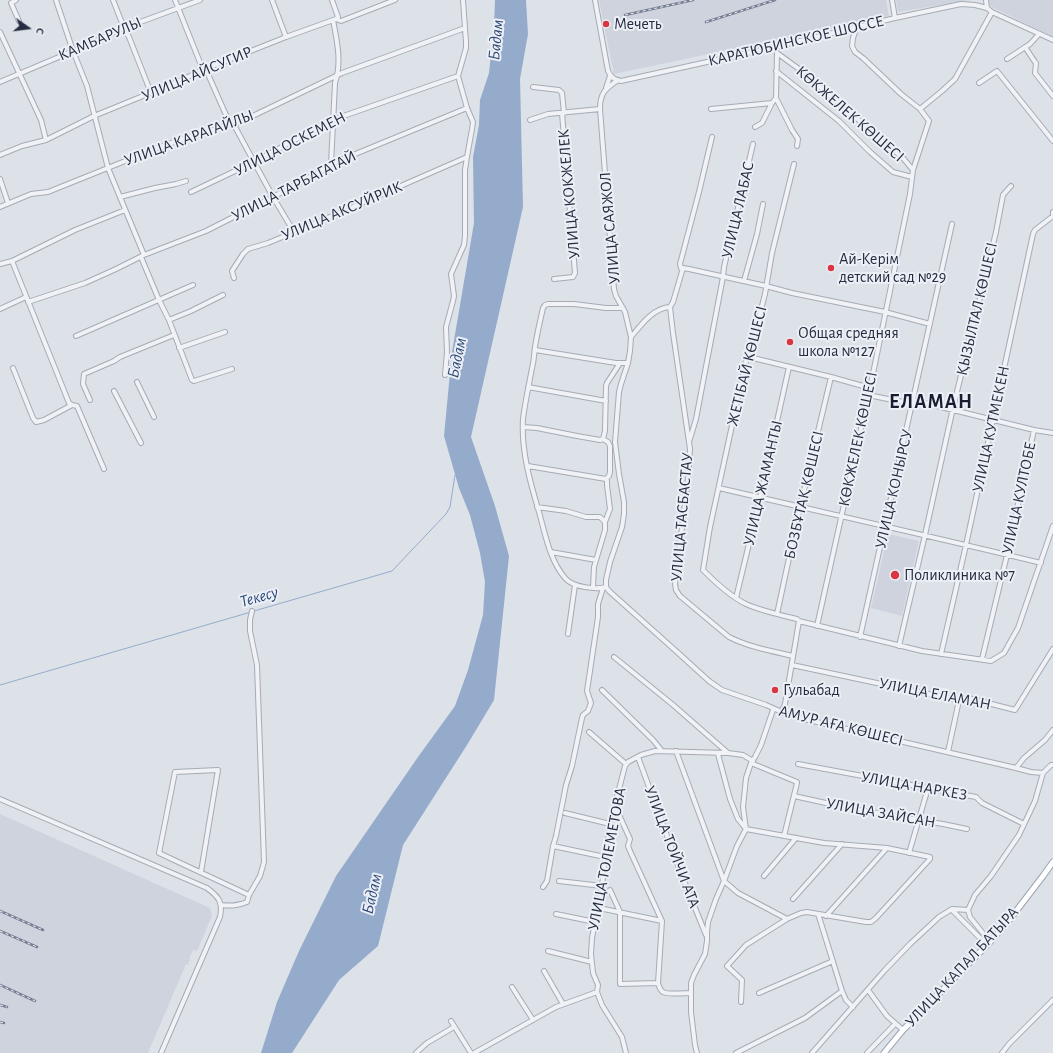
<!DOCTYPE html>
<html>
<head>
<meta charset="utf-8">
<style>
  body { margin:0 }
  #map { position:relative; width:1053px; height:1053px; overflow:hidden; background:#dde1e8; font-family:"Alegreya Sans",sans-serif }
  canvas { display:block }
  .north { position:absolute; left:8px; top:8px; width:40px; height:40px; -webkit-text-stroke:3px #ecf0f6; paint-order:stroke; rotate:104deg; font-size:11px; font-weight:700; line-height:16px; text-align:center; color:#252d40 }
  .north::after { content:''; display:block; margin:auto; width:14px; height:18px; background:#252d40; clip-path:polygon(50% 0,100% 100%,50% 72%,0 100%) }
</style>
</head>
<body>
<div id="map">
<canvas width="1053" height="1053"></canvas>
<div class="north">С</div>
</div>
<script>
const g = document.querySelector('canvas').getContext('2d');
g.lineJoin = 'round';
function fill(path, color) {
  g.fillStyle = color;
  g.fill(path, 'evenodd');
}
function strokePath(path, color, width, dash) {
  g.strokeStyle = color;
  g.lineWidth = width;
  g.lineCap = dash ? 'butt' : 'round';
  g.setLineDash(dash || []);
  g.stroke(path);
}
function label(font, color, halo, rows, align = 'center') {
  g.font = font + ' "Alegreya Sans",sans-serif';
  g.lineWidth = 4;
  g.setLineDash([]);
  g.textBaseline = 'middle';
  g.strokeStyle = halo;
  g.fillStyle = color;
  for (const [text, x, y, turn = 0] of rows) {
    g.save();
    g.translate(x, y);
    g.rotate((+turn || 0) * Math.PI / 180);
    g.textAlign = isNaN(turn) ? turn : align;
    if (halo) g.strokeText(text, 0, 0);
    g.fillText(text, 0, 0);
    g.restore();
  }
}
fill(new Path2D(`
  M599 0H886L889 16 614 74Z
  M896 0H970L898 12Z
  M989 0H1053V37L990 6Z
  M888 534 919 541 902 616 871 608Z
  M0 814 210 908 212 916 197 951 193 950 189 959 191 960 190 961H189L188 965 186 964 148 1053H0Z`), '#cfd3dd');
fill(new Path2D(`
  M495 0H526L528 34 520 79 523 207 471 437 495 506 509 556 494 700 467 745 403 845 378 946 339 980 292 1053H261L277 1002 299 951 336 876 418 757 455 706 468 670 483 615 485 582 480 553 470 515 459 488 444 436 452 352 474 223 473 157 479 125 480 100 489 73 494 26Z`), '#94abcc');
strokePath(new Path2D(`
  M254 611 392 571 446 514 450 507 455 475
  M0 685 251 612`), '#94abcc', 1);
const minor = new Path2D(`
  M16 0 11 3 19 21
  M56 0 73 51 87 86 108 168 144 255
  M113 0 124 28 129 37 151 93
  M175 0 203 70 207 72 230 124
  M272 0 286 37
  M332 0 338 17 336 19
  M595 0 608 71C611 77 614 80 621 81L775 47 895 18 961 4 975 5 987 8 992 12 1053 40
  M892 0 895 18
  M986 0 987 8
  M855 27V32L853 38 852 46 855 52 863 58 901 94 920 109 929 121 913 170
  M0 32 41 120 46 140
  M1025 47 1035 62 1036 63 1035 73 1053 96
  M777 53 799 69 903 158 913 170 910 194 870 388 817 626
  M1007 59 1030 44 1039 34
  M776 71 839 121 869 151 893 172 912 177
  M618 80C605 89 600 93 600 109L614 289 616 296 625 312 631 337 630 351 628 363 621 384 619 392 615 442 619 474 624 502V514L622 527 610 562 606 580V587L609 591 676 651 709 681 722 690 766 705 791 716 1016 768
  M0 82 73 51 124 28 200 0
  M979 83 997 71 1053 141
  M533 87 559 90 562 93 564 113
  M606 88 610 76
  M776 98 792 130 798 139 797 146
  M711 109 772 103
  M920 109 942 91 955 79 992 12
  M530 120 548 114 600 109
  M234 125 273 197 294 232
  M755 127 762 123 772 103 776 98 777 53
  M0 155 22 146 46 140 94 116 177 82 203 70 286 37 336 19 341 21 395 0
  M331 164 335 83C342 62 337 41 333 20
  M794 164 772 253 765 294 749 357 746 361 710 527 703 570C715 582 731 597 746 604 762 611 780 615 797 619L799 621 922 651 991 661 1004 653 1018 628 1053 526
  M0 179 8 203
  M191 192 254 162 332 120 458 76
  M120 197 155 188 176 184 186 181
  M0 207 31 194 48 192 155 149 185 138 208 132 230 124 234 125 342 73 465 28
  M141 257 159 300 169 320 192 380 194 381 232 369
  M12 261 69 403 72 405 77 406 104 469
  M0 264 12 261 75 230 125 210
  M683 268 689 269 766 286 792 293 885 312 930 324
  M234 278 232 271 243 254 248 249 268 243 316 223 467 157
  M554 279 573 277 575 273 562 113
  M744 281 757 234 763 204
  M28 302 85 283 116 269 144 255 206 231 273 197 325 169 331 164 467 108
  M670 307 673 302 683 268H681L680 264 699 192 712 137
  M0 309 26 297
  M169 320 191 311 223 295
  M76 336 193 285
  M631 337C641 325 653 308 670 307L673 333 690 449 688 479 675 584 676 590 680 596 729 637C749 647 771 651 793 656
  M179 348 225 332
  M535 350 616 363H628
  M749 357 831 377 870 388
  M13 368 33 418 36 422 44 420 72 405
  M445 375 447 352 446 327 453 301 454 296 451 274 464 245 465 236V170L467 157 472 129 473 122 467 108 458 76 466 48V42L463 0
  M137 382 154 417
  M528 387 606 401
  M114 391 141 443
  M868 395 913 404 919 403H925L1034 430 1053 433
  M90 400 83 384 84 374 114 361 120 357 174 335
  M523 427 537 428 577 436 600 440 603 439 605 431 606 386 607 383 620 363
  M603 439 608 442 610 446V472L609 476 606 479
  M689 442 696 419 723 277 724 267 753 144
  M528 466 606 479
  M719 488C826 513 934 537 1041 563
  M537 507 566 511 586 517H600L605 522V530L594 567 593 587
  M605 522 610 509 607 485V481L606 479
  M551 552 596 560
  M606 587C596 590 573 587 566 579 550 562 545 533 539 512 530 482 521 450 523 419 525 402 529 385 532 368 534 361 534 354 535 347 537 334 540 321 543 308L545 305 548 304H574L606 308H623
  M736 598 760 498 789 367
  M777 614 800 507 831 377
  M568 634 575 585
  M860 637 952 224
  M899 646 925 535 953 408 996 232 1003 195 1011 186
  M941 654 966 545 1033 234 1035 230 1053 216V212
  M614 657 672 704 728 753 743 755 753 761
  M982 659 1007 555 1034 430
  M792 665 952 699 958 700 968 698 1015 710 1053 649
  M602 690 653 740 662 751
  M781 713 785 704 799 621
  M1053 730 1045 740 1024 758 1016 768 1031 772 1043 773 1051 765H1053
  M589 732 626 764
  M676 751 724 881 738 893 787 919
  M948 752 958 705V700
  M718 754 730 799 738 819 746 829 796 838 824 843 887 848
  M638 757 680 871 706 935
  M751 763 797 782V783L784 836
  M798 764 976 797 982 803 1024 824
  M794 796 853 809 943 824 967 829
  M0 799 207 888C219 897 223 902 220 917L161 1053
  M615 806 630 839 628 846 630 851 662 921 658 983C659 987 660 990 663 992 668 995 684 993 690 993
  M565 813 610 824
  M553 846 605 857
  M909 853 928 788
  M201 872 218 770 175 772 159 853 249 895
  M764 876 796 838
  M559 881 602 886
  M543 887 547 881 553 846 556 836 566 785 572 766 582 718 583 715 588 711 591 703 587 691 598 617V604L603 588
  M610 890 620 912V984L658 983
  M793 899 842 844
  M221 905C231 906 238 906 247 902L249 895 260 876 264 862 257 665 250 631V620L252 611
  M599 908 662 921
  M952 910 987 945
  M968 910 970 917 990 942
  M556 914 595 922
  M818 914 820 920 842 991 846 1000 853 1007
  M548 951 592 962
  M544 971 563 1004
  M512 987 533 1020
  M868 990 887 1016 903 1030
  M759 993 833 961
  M741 1002 742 980 727 966 746 945 787 919 801 913 807 912 866 922H871L876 918 930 859V857L887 848 826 916
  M451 1021 471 1053
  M416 1053 427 1043 454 1027
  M474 1053 556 1007 597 992
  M626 1053 622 1037 602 1005 597 992 598 985 593 973 591 954 592 938 595 922 599 908 610 824 625 766 628 762 641 755 655 751 728 753
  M697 1053 695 1045 691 1012V983L694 975 705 954 707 941V932L708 922 716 899 724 881 737 846 746 829 743 807 746 778 751 763 755 757 761 745 773 710
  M736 1053 805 1018 842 991
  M812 1053 885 970 910 944 939 917 952 909 968 910 975 895 991 876 1019 835 1035 801 1043 773
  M867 1053 895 1024
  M1002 1053 1009 1044 1053 1000`);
const major = new Path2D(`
  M884 1053 903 1030 990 942 1007 923 1043 876 1053 862`);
strokePath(minor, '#a6abb6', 6);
strokePath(major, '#9ba4b5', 7);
strokePath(minor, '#f0f2f6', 4);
strokePath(major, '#fff', 5);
const rail = new Path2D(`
  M625 15 693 0
  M706 22 775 0
  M0 911 43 930
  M0 931 37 947
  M0 985 35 1001
  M0 1005 7 1007
  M0 1022 4 1023`);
strokePath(rail, '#757e93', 2.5);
strokePath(rail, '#ecf0f6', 1, [3]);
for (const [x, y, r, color] of [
  [606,24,4,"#d93642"],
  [831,268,4,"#d93642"],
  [790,342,4,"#d93642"],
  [895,575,5,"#d93642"],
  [775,690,4,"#d93642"]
]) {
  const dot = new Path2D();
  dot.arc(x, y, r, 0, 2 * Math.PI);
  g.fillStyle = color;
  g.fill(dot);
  strokePath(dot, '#ecf0f6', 1.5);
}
label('16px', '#252d40', '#ecf0f6', [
  ["Мечеть",614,24],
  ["Ай-Керім",839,259],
  ["детский сад №29",839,277],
  ["Общая средняя",798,333],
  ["школа №127",798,351],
  ["Поликлиника №7",904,575],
  ["Гульабад",783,690]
], 'left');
label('16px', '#252d40', '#ecf0f6', [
  ["КАМБАРУЛЫ",100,39,-23],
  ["КАРАТЮБИНСКОЕ ШОССЕ",796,41,-13],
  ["УЛИЦА АЙСУГИР",197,74,-23],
  ["КӨКЖЕЛЕК КӨШЕСІ",850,114,41],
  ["УЛИЦА КАРАГАЙЛЫ",189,138,-20],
  ["УЛИЦА ОСКЕМЕН",290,144,-27],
  ["УЛИЦА ТАРБАГАТАЙ",294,186,-27],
  ["УЛИЦА КОКЖЕЛЕК",569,194,-95],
  ["УЛИЦА ЛАБАС",738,210,-77],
  ["УЛИЦА АКСУЙРИК",342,211,-23],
  ["УЛИЦА САЯЖОЛ",610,228,-95],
  ["ҚЫЗЫЛТАЛ КӨШЕСІ",977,309,-77],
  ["ЖЕТІБАЙ КӨШЕСІ",747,366,-76],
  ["УЛИЦА КУТМЕКЕН",991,429,-78],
  ["КӨКЖЕЛЕК КӨШЕСІ",858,439,-78],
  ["УЛИЦА ЖАМАНТЫ",763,483,-77],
  ["УЛИЦА КОНЫРСУ",894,489,-77],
  ["БОЗБҰТАҚ КӨШЕСІ",804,495,-77],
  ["УЛИЦА КУЛТОБЕ",1019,498,-78],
  ["УЛИЦА ТАСБАСТАУ",682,517,-85],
  ["УЛИЦА ЕЛАМАН",935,694,11],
  ["АМУР АҒА КӨШЕСІ",841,726,14],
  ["УЛИЦА НАРКЕЗ",914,786,10],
  ["УЛИЦА ЗАЙСАН",881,813,10],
  ["УЛИЦА ТОЙЧИ АТА",672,847,69],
  ["УЛИЦА ТОЛЕМЕТОВА",607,859,-79],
  ["УЛИЦА КАПАЛ БАТЫРА",962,967,-47]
]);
label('italic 17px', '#2c4877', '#ecf0f6', [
  ["Бадам",496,40,-84],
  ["Бадам",457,358,-78],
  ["Текесу",259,597,-16],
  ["Бадам",372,894,-77]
]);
g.letterSpacing = '1px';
label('bold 20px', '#181e31', '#ecf0f6', [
  ["ЕЛАМАН",931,402]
]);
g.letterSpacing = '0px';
</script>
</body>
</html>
